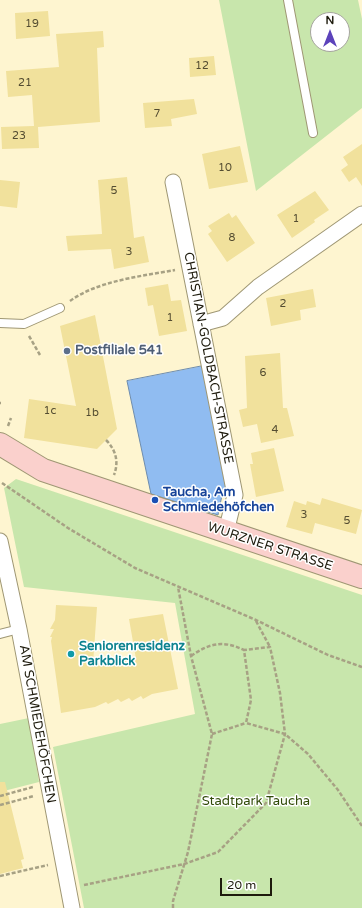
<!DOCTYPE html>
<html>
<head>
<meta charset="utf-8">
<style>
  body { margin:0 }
  #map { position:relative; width:362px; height:908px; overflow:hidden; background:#fef5d0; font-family:"Varela Round",sans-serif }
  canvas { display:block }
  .north { position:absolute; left:310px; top:12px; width:40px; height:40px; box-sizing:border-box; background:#fff; border:1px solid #a5a49e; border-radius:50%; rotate:0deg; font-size:11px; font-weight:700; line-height:16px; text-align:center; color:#1e1b0d }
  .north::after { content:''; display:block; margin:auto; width:14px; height:18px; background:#5c43bb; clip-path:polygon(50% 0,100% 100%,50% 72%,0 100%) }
  .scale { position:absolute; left:220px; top:878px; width:52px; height:18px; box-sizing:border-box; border:2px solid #1e1b0d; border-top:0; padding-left:5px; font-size:12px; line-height:14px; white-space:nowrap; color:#1e1b0d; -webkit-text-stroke:3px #fff; paint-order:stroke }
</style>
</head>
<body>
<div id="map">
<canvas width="362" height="908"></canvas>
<div class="north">N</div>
<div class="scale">20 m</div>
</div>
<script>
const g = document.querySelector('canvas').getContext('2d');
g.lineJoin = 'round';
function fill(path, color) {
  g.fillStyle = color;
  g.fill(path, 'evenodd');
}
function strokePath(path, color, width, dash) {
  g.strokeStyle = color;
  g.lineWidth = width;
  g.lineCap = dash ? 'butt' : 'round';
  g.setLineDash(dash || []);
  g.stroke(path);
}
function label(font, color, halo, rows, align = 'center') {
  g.font = font + ' "Varela Round",sans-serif';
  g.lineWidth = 3;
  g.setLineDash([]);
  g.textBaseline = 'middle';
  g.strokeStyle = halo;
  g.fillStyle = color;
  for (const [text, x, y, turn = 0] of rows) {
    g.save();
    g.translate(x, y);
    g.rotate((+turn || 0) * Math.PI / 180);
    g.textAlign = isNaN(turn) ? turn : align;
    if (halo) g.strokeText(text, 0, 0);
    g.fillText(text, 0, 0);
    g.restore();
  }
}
fill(new Path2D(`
  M219 0H358L362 19V108L256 191ZM318 20H342V44H318Z
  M16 479 362 595V908H84L53 747 195 714 175 603 24 587 4 488Z
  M29 718 39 782 0 792V724Z`), '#c8e6ac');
const water = new Path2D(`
  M203 366 228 496 222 495 218 515 151 494 127 381Z`);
fill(water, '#90bcf1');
strokePath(water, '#6e8cad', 1);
fill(new Path2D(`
  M48 11 50 36 16 39 15 13Z
  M103 31 104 47 97 48 100 122 38 127 39 148 2 149 1 127 34 126 32 95 8 97 6 71 59 67 56 34Z
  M214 56 216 75 190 77 189 58Z
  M194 99 197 114 171 119 172 126 145 128 143 103Z
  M362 144V186L356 177 349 182 341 170 348 165 343 157Z
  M240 146 248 182 209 189 202 154Z
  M127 177 134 238 144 236 149 262 114 269 111 249 68 251 66 236 102 234 98 180Z
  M0 180 20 182 17 208 0 206Z
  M315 191 329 210 314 220 315 222 292 238 277 215Z
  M229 213 232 218 236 215 255 243 227 262 208 234 212 231 208 226Z
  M168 284 171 301 181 300 187 331 159 336 153 305 148 306 145 288Z
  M313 289 316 307 300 310 301 320 271 326 266 298Z
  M95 315 117 429 97 449 24 438 29 399 76 406 60 326Z
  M280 353 283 408H287L294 436 261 443 257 424 243 427 239 410 247 408 245 356Z
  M274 448 284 491 256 497 250 464H253L251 453Z
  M322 498 362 510 356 534 315 523 312 534 286 527 294 501 306 505 307 501 320 505Z
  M56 605 97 607 93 664 136 659 129 619 163 614 178 689 152 694 143 699 141 696 132 701 129 698 121 702 118 699 108 704 106 702 95 707 61 713 51 641 52 637H50L54 629H50L55 620Z
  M0 782H5L24 859 21 860 23 868 0 874Z`), '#f1e19c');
const lane = new Path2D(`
  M288 0 313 133
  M0 323 24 324 60 308
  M0 634 19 629`);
const street = new Path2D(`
  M173 182 235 495 226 532
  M201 324 223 318 258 287 362 214
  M0 541 19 629 72 908`);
const secondary = new Path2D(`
  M0 444 43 470 362 577`);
strokePath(lane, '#9f9774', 10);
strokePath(street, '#9f9774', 17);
strokePath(secondary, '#9f9774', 24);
strokePath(new Path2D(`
  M70 301C97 281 142 276 175 270
  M29 336 40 355
  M0 403H1
  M8 426 11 418
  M106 440C116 450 119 462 114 475
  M2 483 68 528 135 568 256 620 328 655 362 667
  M256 621 270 647
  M191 656C210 643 223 640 244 650
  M212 734 246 723
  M0 796 33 787
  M0 805 34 796
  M0 876 48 865
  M84 885 184 864 218 852 266 803 285 734 280 693 270 647 244 650 251 700 246 723 285 734 308 754 338 790 362 826
  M173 908V901L188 852 212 734 191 656 178 587`), '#a7a184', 2.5, [4, 2]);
strokePath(lane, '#fff', 8);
strokePath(street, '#fff', 15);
strokePath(secondary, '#fad0cc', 22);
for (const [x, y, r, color] of [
  [67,351,4,"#5c6f8a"],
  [155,500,4,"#1a4fb4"],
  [71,654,4,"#0f9aa8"]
]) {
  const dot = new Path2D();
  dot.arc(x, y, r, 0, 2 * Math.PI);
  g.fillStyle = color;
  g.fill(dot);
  strokePath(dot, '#fff', 1.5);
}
label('11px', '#534c31', null, [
  ["19",32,24],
  ["12",202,66],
  ["21",25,83],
  ["7",157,114],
  ["23",19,136],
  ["10",225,168],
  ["5",114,191],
  ["1",296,219],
  ["8",232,238],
  ["3",129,252],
  ["2",283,304],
  ["1",170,318],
  ["6",263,373],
  ["1c",50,411],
  ["1b",92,413],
  ["4",275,430],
  ["3",304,515],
  ["5",347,521]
]);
label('bold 13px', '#4e5e75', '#fff', [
  ["Postfiliale 541",75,351]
], 'left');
label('13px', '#1e1b0d', '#fff', [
  ["CHRISTIAN-GOLDBACH-STRASSE",208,358,79],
  ["WURZNER STRASSE",270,547,18],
  ["AM SCHMIEDEHÖFCHEN",37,724,80]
]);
label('bold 13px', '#164399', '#fff', [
  ["Taucha, Am",163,493],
  ["Schmiedehöfchen",163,508]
], 'left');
label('bold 13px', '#0d838f', '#fff', [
  ["Seniorenresidenz",79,647],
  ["Parkblick",79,662]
], 'left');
label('13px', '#314b08', '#fff', [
  ["Stadtpark Taucha",256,802]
]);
</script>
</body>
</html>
